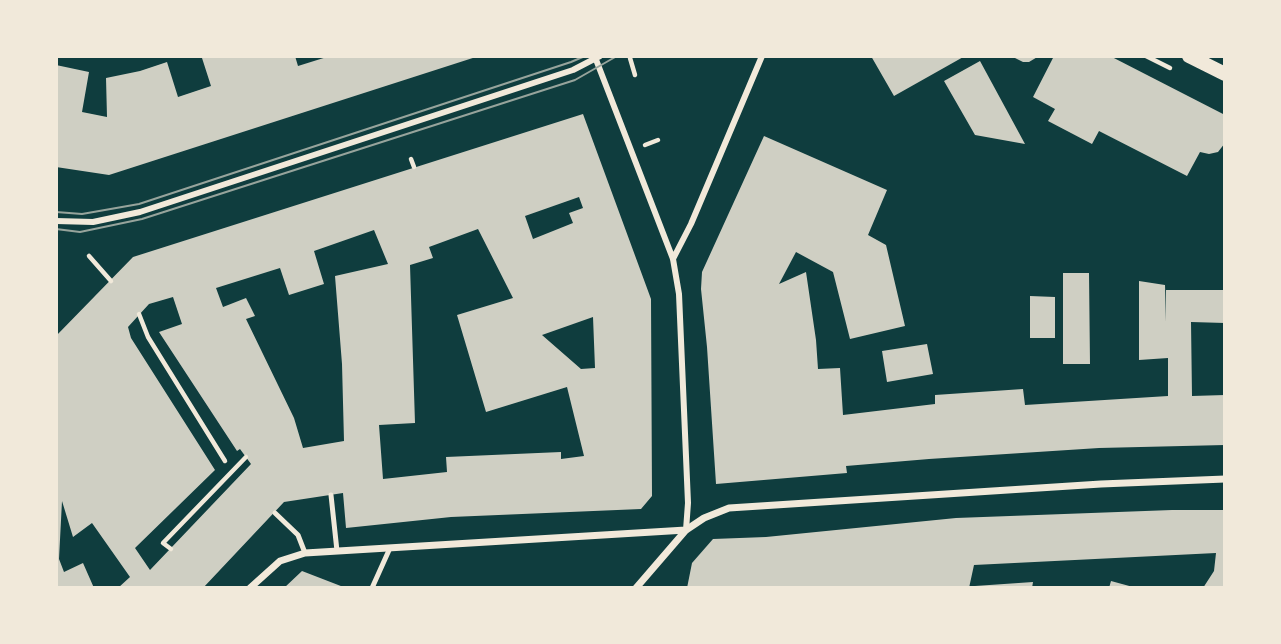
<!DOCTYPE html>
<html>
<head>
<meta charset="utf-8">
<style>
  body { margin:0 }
  #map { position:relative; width:1281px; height:644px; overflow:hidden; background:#0f3d3e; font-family:Arial,sans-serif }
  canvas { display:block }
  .frame { position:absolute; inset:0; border:58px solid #f1e9da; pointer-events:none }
</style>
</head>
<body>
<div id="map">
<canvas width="1281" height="644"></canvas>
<div class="frame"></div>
</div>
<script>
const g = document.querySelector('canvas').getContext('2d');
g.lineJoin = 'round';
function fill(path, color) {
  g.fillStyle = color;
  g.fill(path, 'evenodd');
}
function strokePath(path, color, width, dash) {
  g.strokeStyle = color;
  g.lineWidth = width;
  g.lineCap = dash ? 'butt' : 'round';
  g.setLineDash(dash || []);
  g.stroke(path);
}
fill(new Path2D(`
  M207 56H295L298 66 330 56H479L109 175 56 167V65L89 72 82 112 107 117 106 78 140 71 167 62 178 97 211 86 202 58Z
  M871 56H965L894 96Z
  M1011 56H1039L1029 62H1023Z
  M1054 56H1110L1225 115V143L1218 152 1209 154 1200 152 1187 176 1099 131 1092 144 1048 121 1055 109 1033 97Z
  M980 61 1025 144 975 135 944 81Z
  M583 114 651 299 652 496 641 509 451 517 346 528 343 493 284 502 203 588H118L130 577 92 523 73 537 62 501 59 559 64 572 83 563 94 588H56V336L133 257ZM579 197 583 208 569 213 573 223 533 239 525 216ZM478 229 513 298 457 315 486 412 567 387 584 456 561 459V452L446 457 447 472 383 479 379 425 415 423 410 265 433 258 429 247ZM374 230 388 264 335 276 342 364 344 441 303 448 294 418 246 319 255 316 246 298 223 307 216 288 280 268 289 295 324 284 314 251ZM173 297 182 324 159 332 237 451 240 449 251 464 150 570 135 548 215 470 131 338 128 327 149 304ZM593 317 595 368 581 369 542 335Z
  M764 136 887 190 868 235 886 245 905 326 850 339 833 272 796 252 779 284 806 272 816 340 818 369 840 368 843 415 935 404V395L1023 389 1025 405 1168 396V358L1139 360V281L1165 285 1166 322V290H1225V323L1191 322 1192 396 1225 395V445L1099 448 929 459 846 466 847 473 716 484 707 347 701 289 702 272Z
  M1063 273H1089L1090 364H1063Z
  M1030 296 1055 297V338H1030Z
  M927 344 933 374 887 382 882 351Z
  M1172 510H1225V588H1203L1214 571 1216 553 974 565 969 588H687L692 563 713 539 766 537 956 518Z
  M302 571 346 588H284Z
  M1111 581 1133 587V588H1109Z
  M1033 582 1032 588H975V586Z`), '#cfcfc3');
strokePath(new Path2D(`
  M1146 56 1170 68
  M630 58 635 75
  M645 145 658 140
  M411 159 414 167
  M89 256 111 281
  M139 314 148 337 225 461
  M171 549 163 543 246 457`), '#f1e9da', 4.5);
strokePath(new Path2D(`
  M331 495 337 551
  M275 513 298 535 305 553
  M372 588 390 548`), '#f1e9da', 5);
strokePath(new Path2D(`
  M595 57 673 259 679 294 688 503 686 530
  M56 221 93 222 140 212 573 70 600 56
  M673 259 691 224 762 56`), '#f1e9da', 6);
strokePath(new Path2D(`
  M250 588 280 561 305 553 686 530
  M636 588 686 530 704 518 729 508 1101 484 1225 479`), '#f1e9da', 7);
strokePath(new Path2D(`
  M1189 56 1225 74`), '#f1e9da', 14);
strokePath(new Path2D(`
  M56 212 82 214 139 204 571 62 585 56
  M56 229 80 232 142 219 575 80 617 56`), '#97a49c', 2);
</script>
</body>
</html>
